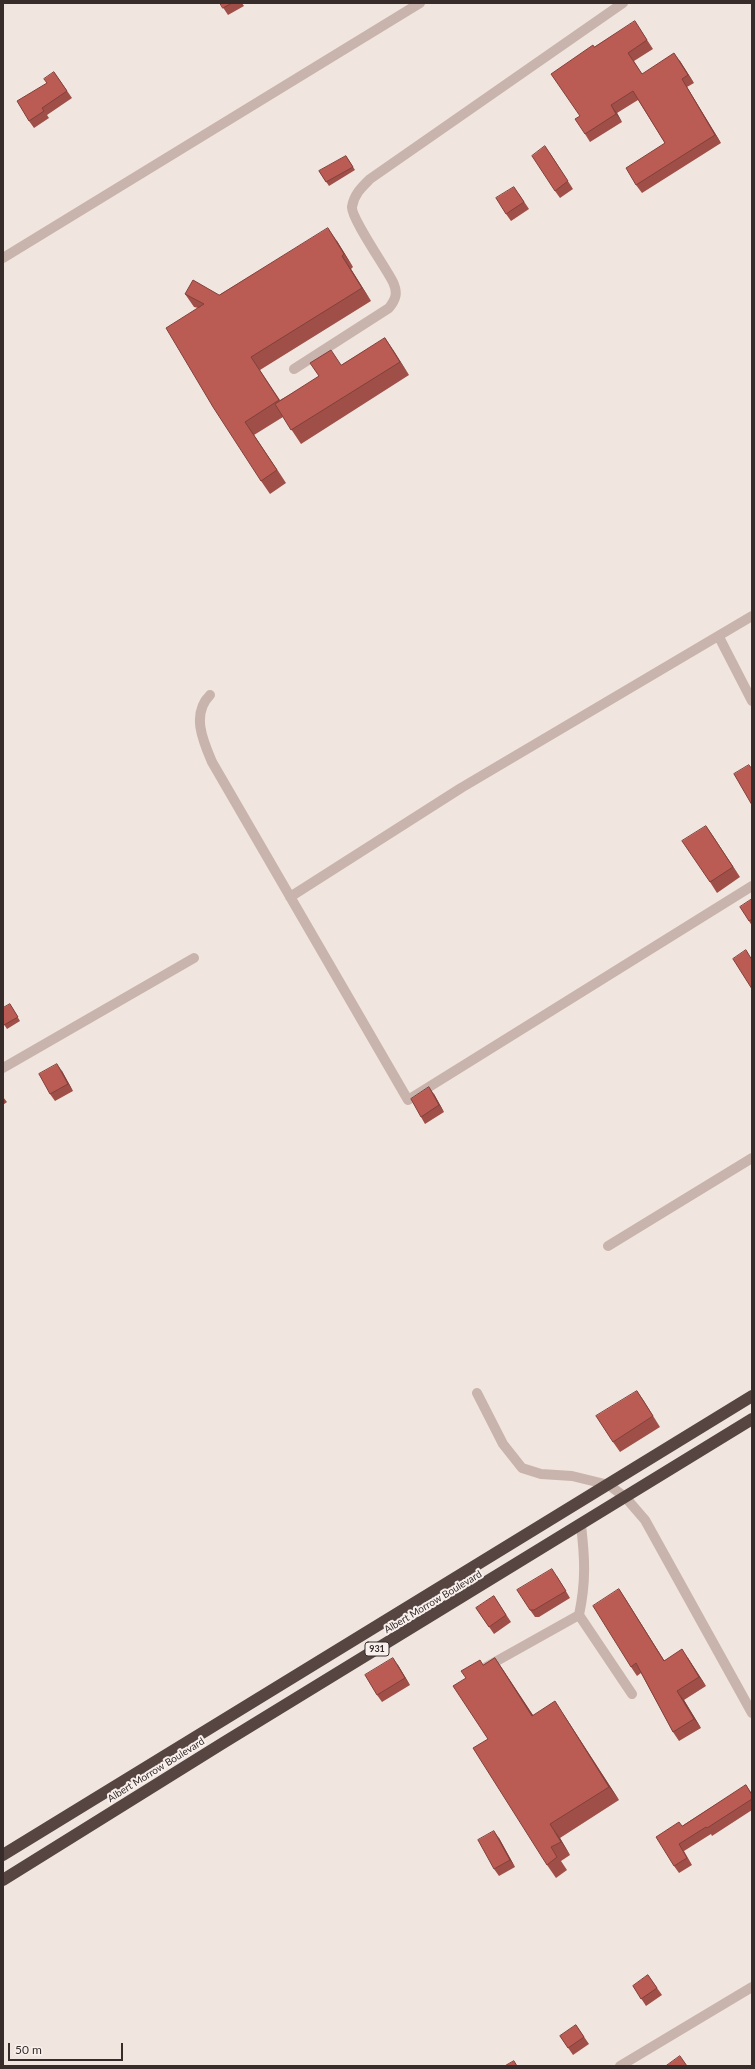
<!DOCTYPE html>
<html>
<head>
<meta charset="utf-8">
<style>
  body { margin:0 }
  #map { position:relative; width:755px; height:2069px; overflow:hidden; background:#f1e6df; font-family:Lato,sans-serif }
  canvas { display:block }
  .frame { position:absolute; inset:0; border:4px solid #372c2a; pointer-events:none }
  .scale { position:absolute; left:8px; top:2043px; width:115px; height:18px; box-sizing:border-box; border:2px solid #372c2a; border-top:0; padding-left:5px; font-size:12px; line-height:14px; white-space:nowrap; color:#372c2a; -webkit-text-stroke:3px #f8f0ec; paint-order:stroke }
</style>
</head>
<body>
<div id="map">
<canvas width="755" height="2069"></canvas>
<div class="frame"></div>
<div class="scale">50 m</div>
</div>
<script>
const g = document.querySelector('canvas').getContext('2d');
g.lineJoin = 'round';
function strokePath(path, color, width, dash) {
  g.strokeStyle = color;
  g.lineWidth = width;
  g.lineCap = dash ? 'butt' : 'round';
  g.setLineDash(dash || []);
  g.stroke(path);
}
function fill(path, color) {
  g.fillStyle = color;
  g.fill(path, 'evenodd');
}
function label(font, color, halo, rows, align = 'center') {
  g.font = font + ' Lato,sans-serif';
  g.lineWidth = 4;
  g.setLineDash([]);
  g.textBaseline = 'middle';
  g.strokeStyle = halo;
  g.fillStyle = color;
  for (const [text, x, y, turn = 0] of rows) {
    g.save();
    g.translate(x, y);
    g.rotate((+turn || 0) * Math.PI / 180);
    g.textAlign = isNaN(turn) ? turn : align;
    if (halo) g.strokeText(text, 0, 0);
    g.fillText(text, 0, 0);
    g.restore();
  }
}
strokePath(new Path2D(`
  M3 258 420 3
  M294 369 389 308C396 299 398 293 393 282 386 268 351 218 352 207 354 194 362 187 370 179L623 3
  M719 637 752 701
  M210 695C191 714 203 741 212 762L408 1100 752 886
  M290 897 461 788 752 616
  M3 1068 194 958
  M608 1246 752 1158
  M477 1393 503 1444 522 1468 541 1474 572 1476 609 1485 626 1498 645 1520 752 1713
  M581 1525C585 1559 586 1582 579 1615L632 1694
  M486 1667 579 1615
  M620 2066 752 1987`), '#c8b4ac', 10);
strokePath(new Path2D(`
  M3 1855 752 1396
  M3 1880 223 1743 752 1419`), '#574542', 12);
fill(new Path2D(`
  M220 3H242L244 6 228 15Z
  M640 29 653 49 634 61 642 74 680 61 694 83 687 87 721 143 642 193 636 185 665 143 638 100 617 113 622 122 590 142 585 134 580 116 594 47Z
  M54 72 72 98 47 115 49 118 34 128 29 121 47 83Z
  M550 153 573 189 560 198 555 191Z
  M346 156 355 170 329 186 319 171Z
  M519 194 529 209 511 221 506 214Z
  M337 241 353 267 351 269 371 301 260 370 280 400 342 365 385 338 409 375 301 444 283 417 254 435 286 483 270 494 261 481 198 308 194 307 185 294 219 295Z
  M706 826 740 877 717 893 710 882Z
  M752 899V926L749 921Z
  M10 1004 20 1021 7 1029 3 1023Z
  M62 1071 73 1091 55 1101 50 1094Z
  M434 1094 444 1112 425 1124 421 1117Z
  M3 1097 7 1102 3 1105Z
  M637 1391 660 1427 620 1452 613 1442Z
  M557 1576 570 1598 539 1617H535L530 1610Z
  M619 1589 664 1660 688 1658 706 1686 684 1700 701 1728 679 1741 673 1732 641 1673 637 1676 631 1667Z
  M494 1596 511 1622 494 1634 476 1608Z
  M495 1658 533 1715H564L619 1800 560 1838 570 1855 561 1861 567 1870 556 1878 547 1865 488 1739 466 1678 483 1665Z
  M398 1665 410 1685 382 1702 377 1695Z
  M746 1785 752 1794V1810L712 1836 711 1834 684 1851 692 1865 679 1873 674 1866 682 1826Z
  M499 1838 515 1867 499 1876 494 1869Z
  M648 1975 662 1995 646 2006 633 1986Z
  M576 2025 589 2044 573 2055 560 2036Z`), '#a04f48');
fill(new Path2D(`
  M674 53 680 61 694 83 688 75Z
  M682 79 687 87 721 143 715 135Z
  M611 105 617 113 622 122 616 114Z
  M328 228 337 241 353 267 344 254Z
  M342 256 351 269 371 301 362 288Z
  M385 338 394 351 409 375 400 362Z
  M245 422 254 435 286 483 277 470Z
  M706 826 713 836 740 877 733 867Z
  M57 1064 62 1071 73 1091 68 1084Z
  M429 1087 434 1094 444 1112 439 1105Z
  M637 1391 644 1401 660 1427 653 1416Z
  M619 1589 625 1598 670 1670 664 1661Z
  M682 1649 688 1658 706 1686 699 1677Z
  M393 1658 398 1665 410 1685 405 1678Z
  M495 1658 504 1671 542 1729 532 1716Z
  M677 1691 684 1700 701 1728 694 1719Z
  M555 1701 564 1715 619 1800 609 1787Z
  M550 1824 560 1838 570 1855 561 1842Z
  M494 1831 499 1838 515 1867 510 1860Z`), '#82403b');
const building = new Path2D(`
  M220 3H232L223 8Z
  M635 21 647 40 628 53 642 74 674 53 688 75 682 79 715 135 636 185 626 168 665 143 633 91 611 105 616 114 585 134 575 119 580 116 551 74 593 45 594 47Z
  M54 72 67 91 42 108 44 111 29 121 17 101 47 83 44 79Z
  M545 146 568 181 555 191 532 156Z
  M346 156 353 167 326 182 319 171Z
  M514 187 524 202 506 214 496 198Z
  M328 228 344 254 342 256 362 288 251 357 279 400 245 422 277 470 261 481 213 407 166 328 204 304 185 294 193 280 219 295Z
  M385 338 400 362 291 430 275 404 319 376 310 363 331 350 341 365Z
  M749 765 752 769V805L734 774Z
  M706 826 733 867 710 882 682 841Z
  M752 899V919L749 921 740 907Z
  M746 950 752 960V989L733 959Z
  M10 1004 18 1017 4 1025 3 1023V1008Z
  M57 1064 68 1084 50 1094 39 1074Z
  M429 1087 439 1105 421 1117 411 1099Z
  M637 1391 653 1416 613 1442 596 1416Z
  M552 1569 566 1591 534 1610H530L517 1590Z
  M619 1589 664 1661 682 1649 699 1677 677 1691 694 1719 673 1732 636 1663 631 1667 593 1606Z
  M494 1596 506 1615 489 1627 476 1608Z
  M393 1658 405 1678 377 1695 365 1675Z
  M495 1658 532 1716 555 1701 609 1787 550 1824 561 1842 551 1847 557 1857 547 1865 473 1748 488 1739 453 1686 466 1678 461 1671 480 1660 483 1665Z
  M746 1785 752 1795V1799L707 1828 706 1827 679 1844 687 1858 674 1866 656 1837 679 1822 682 1826Z
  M494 1831 510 1860 494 1869 478 1840Z
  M648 1975 657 1988 641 1999 633 1986Z
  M576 2025 584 2037 568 2048 560 2036Z
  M680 2056 687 2066H666Z
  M514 2061 517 2066H505Z`);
fill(building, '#ba5c54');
strokePath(building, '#82403b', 1);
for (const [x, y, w] of [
  [377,1649,24]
]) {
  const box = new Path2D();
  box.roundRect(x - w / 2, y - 7, w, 14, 3);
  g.fillStyle = '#f8f0ec';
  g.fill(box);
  strokePath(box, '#372c2a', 1);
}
label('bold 9px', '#372c2a', null, [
  ["931",377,1649]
]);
label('10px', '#372c2a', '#f8f0ec', [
  ["Albert Morrow Boulevard",433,1602,-31],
  ["Albert Morrow Boulevard",156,1770,-32]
]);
</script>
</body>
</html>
